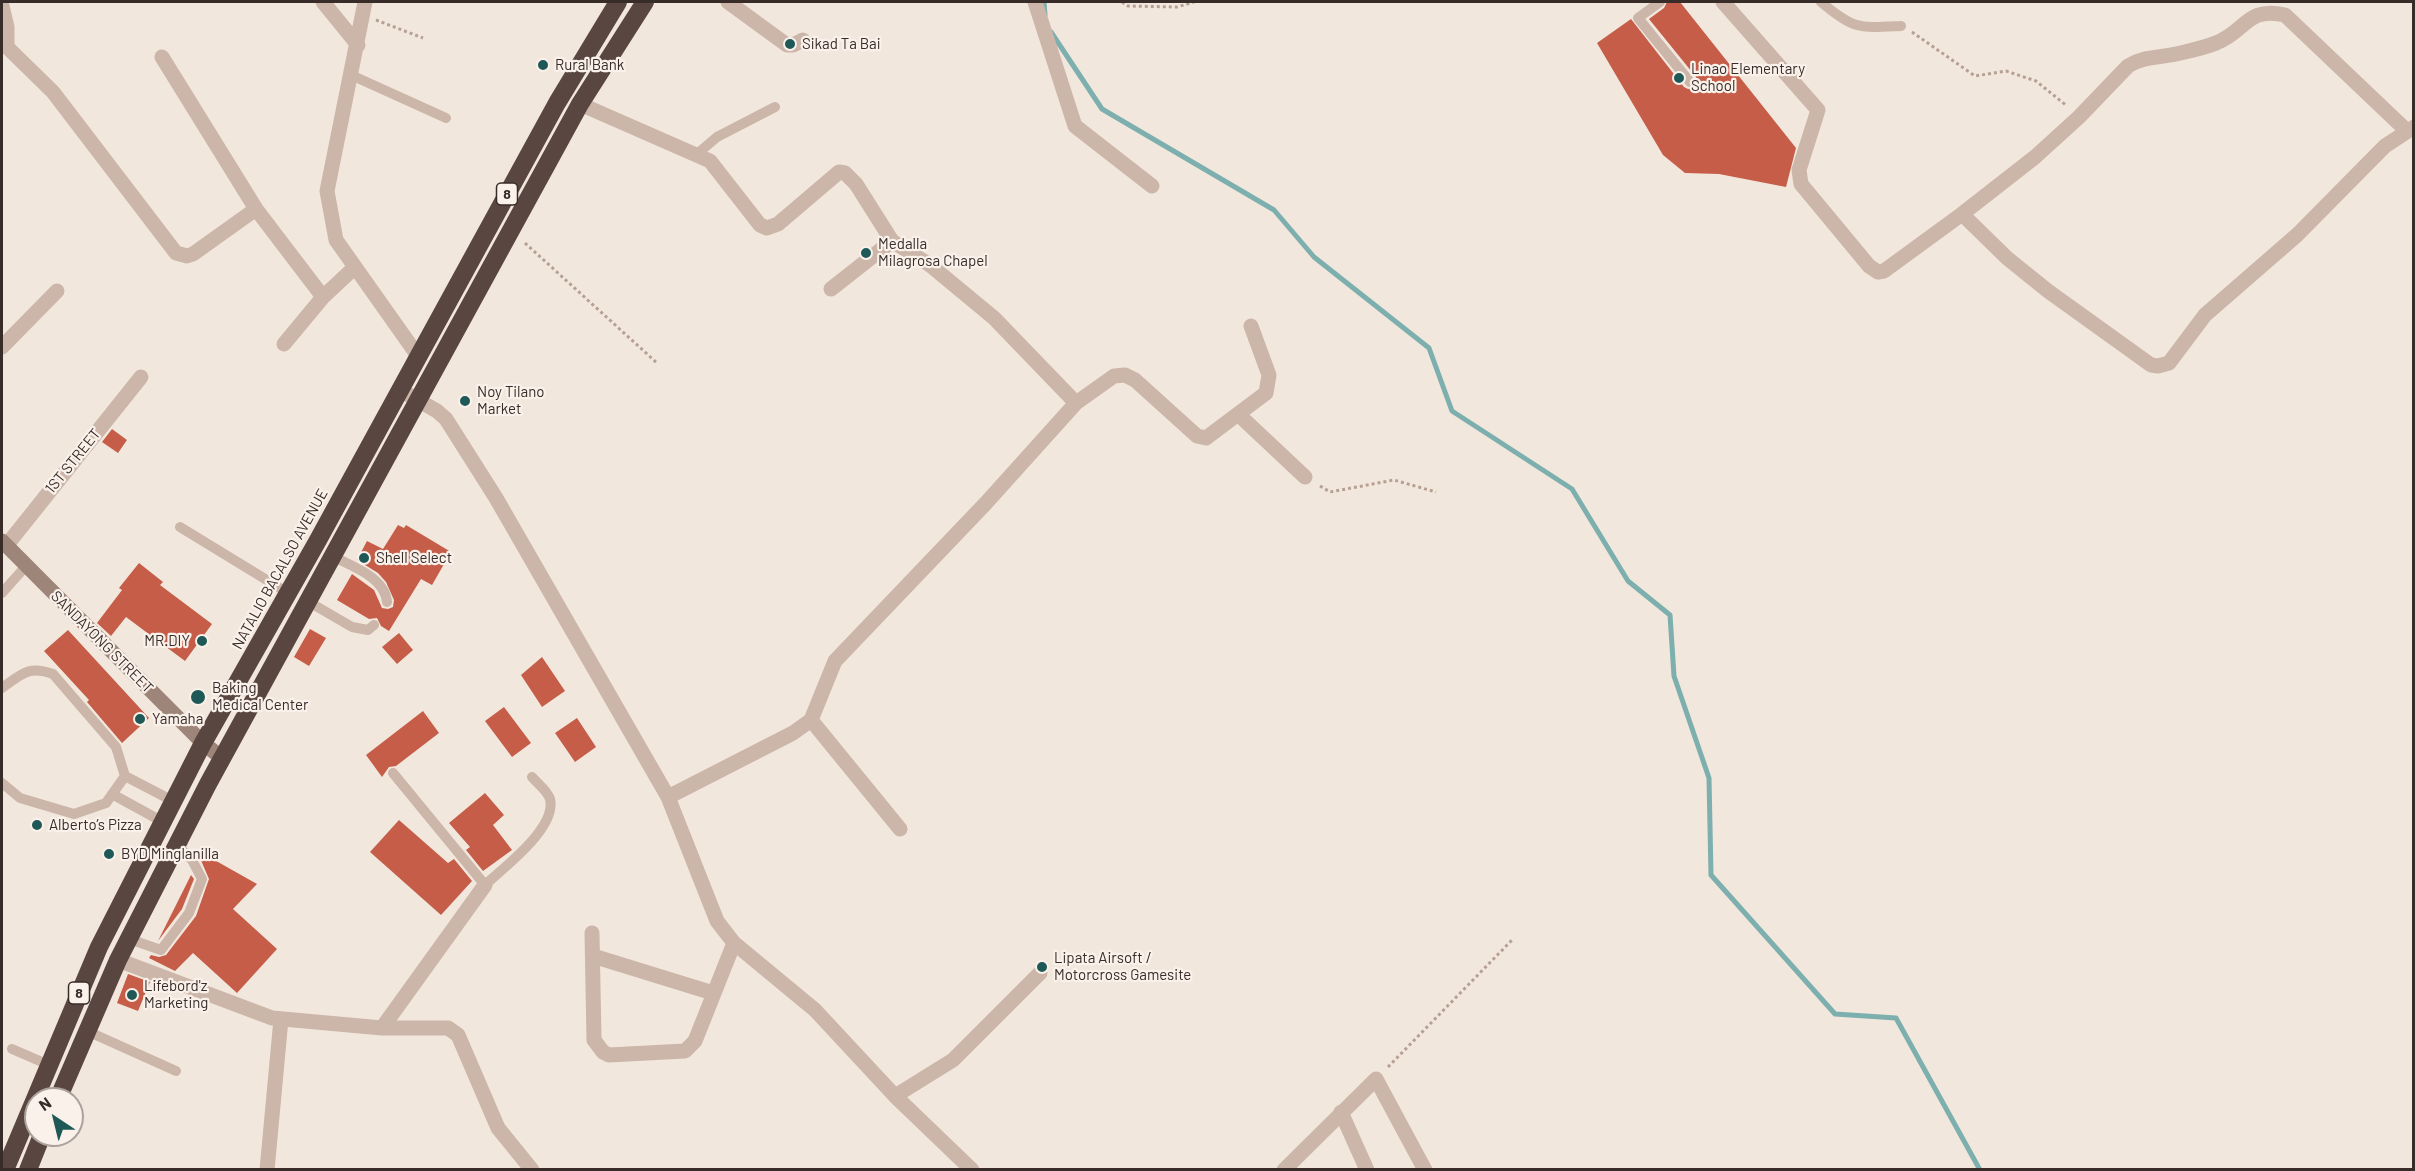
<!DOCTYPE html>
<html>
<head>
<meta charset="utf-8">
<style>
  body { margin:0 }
  #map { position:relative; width:2415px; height:1171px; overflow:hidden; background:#f2e7dd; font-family:Barlow,sans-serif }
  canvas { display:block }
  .frame { position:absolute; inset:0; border:3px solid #382c29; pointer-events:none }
  .north { position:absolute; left:24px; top:1087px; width:60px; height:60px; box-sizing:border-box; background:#faf1ea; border:2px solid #aca29d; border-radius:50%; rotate:325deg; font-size:16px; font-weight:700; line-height:24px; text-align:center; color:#382c29 }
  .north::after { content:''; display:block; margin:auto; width:21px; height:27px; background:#1e5958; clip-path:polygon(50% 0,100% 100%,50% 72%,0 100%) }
</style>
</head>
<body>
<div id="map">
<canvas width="2415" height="1171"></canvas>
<div class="frame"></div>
<div class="north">N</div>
</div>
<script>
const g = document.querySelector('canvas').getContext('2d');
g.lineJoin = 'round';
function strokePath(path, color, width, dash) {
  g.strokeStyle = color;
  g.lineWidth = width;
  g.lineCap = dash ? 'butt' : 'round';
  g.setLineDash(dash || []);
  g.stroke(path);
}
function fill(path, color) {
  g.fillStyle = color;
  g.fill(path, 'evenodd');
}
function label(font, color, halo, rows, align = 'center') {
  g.font = font + ' Barlow,sans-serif';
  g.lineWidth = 4.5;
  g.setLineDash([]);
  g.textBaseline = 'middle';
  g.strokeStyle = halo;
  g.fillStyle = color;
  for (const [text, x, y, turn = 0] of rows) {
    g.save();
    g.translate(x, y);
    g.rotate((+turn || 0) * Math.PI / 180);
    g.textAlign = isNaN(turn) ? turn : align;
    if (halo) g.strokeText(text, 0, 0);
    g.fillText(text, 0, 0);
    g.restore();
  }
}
strokePath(new Path2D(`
  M1044 2 1045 15
  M1051 32 1102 109 1274 210 1314 257 1429 348 1452 411 1572 489 1628 581 1670 615 1674 676 1709 778 1711 875 1835 1014 1896 1018 1980 1170`), '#7cafad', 5);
fill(new Path2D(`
  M1667 2H1680L1796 148 1786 187 1719 174 1685 173 1663 155 1597 43 1631 19 1684 87 1688 89 1694 88 1697 84 1696 77 1649 19 1664 8Z
  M112 429 127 440 118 453 102 442Z
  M398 525 404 528 406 525 451 552 432 585 421 579 389 631 381 626 377 618 369 619 337 600 352 574 374 590 382 608 388 609 393 607 394 600 386 582 378 573 357 560 367 541 383 549Z
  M139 563 163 582 160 585 212 624 185 661 126 617 111 636 97 623 122 590 119 588Z
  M310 629 326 638 309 666 294 657Z
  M68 630 149 718 122 743 87 702 89 700 44 651Z
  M399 633 413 650 397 664 382 647Z
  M542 657 565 691 542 707 521 675Z
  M504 707 531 743 512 757 485 721Z
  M423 711 439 733 396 766 389 767 382 777 366 755Z
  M577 718 596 747 575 762 555 733Z
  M485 793 504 815 493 825 512 850 483 871 466 850 470 847 449 823Z
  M399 820 448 863 454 859 472 881 441 915 370 852Z
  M202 853 257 884 233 909 277 949 237 993 193 953 175 971 149 958 151 955 159 957 166 955 196 916 209 879 200 858Z
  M191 875 194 879 182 909 158 941Z
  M128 974 150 982 138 1011 117 1003Z`), '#c55d48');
strokePath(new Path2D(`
  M1122 2 1128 6 1177 7 1194 2
  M376 20 423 38
  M1912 32 1975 76 2006 71 2036 81 2067 106
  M525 243 657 363
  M1320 486 1330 492 1394 480 1436 492
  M1388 1067 1513 939`), '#b6a093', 3, [3, 3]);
strokePath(new Path2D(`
  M1660 2 1638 18 1690 82
  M1821 2C1854 30 1859 28 1901 26
  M351 75 446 118
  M697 154 717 137 775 107
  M180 527 288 593
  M332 556C351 566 385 577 387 602
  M2 593 26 566
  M309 602 352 627 368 630 374 625
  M2 688C22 674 28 665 53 674L116 747 125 776 173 801
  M393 773 485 885C504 867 557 828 550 799 547 790 538 784 532 777
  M2 783 20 798 74 814 106 803 125 776
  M112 794 163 822
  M129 939 161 950 189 913 202 879 192 860 177 845
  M87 1031 176 1071
  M12 1049 49 1065`), '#cbb6a9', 10);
strokePath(new Path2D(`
  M323 2 358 45
  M365 2 327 191 336 240 418 356
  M728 2 787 45H793L803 40
  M1035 2 1075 126 1152 186
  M1723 2 1818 110 1799 170 1801 184 1869 266 1878 272 1884 271 1962 214
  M2 6 7 27V47L53 92 176 253 187 256 193 254 256 209
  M162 57 256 209 323 297
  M580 104 710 161 760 225 767 228 778 224 839 172 845 173 856 184 892 241 930 265 994 318 1076 403
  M2407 131 2285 15C2246 6 2246 32 2216 43 2204 48 2189 51 2176 54 2158 58 2144 56 2128 66L2079 117 2035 157 1962 214 2007 258 2048 291 2151 365 2158 366 2169 363 2205 315 2297 235 2385 146 2414 127
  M831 289 892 241
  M284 344 323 297 354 268
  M2 347 57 291
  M400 390 437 411 446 419 496 498 668 797 717 921 734 943 815 1010 895 1096 972 1170
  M1239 415 1305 477
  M6 546 141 377
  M811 720 900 829
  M668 797 793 733 811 720 835 661 986 503 1076 403 1114 376 1125 375 1135 380 1197 436 1206 438 1266 393 1269 375 1251 326
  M592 933 594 1040 603 1052 609 1055 685 1051 695 1041 734 943
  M593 956 713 993
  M118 960 272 1018 382 1028H448L458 1035 498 1128 532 1170
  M382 1028 485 885
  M895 1096 953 1060 1040 973
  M1341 1112 1367 1170
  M267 1170 281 1019
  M1284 1170 1376 1079 1425 1170`), '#cbb6a9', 15);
strokePath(new Path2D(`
  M2 541 203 743 222 758`), '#9e857a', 15);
strokePath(new Path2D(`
  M58 1099 118 960 208 784 580 104 645 2
  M5 1170 99 947 203 743 317 542 557 103 618 2
  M28 1170 42 1135`), '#594640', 18);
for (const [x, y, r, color] of [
  [790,44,6,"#1e5958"],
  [543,65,6,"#1e5958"],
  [1679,78,6,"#1e5958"],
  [866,253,6,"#1e5958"],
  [465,401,6,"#1e5958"],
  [364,558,6,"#1e5958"],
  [202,641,6,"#1e5958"],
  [198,697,8,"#1e5958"],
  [140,719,6,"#1e5958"],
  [37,825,6,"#1e5958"],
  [109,854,6,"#1e5958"],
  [1042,967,6,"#1e5958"],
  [132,995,6,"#1e5958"]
]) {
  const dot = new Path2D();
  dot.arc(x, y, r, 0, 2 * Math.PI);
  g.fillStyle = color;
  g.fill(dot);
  strokePath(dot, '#faf1ea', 2);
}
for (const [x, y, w] of [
  [507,194,21],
  [79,993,21]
]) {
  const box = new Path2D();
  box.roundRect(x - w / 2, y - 11, w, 22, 4.5);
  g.fillStyle = '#faf1ea';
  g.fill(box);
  strokePath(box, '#382c29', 1.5);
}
label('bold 14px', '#382c29', null, [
  ["8",507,194],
  ["8",79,993]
]);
label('15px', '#382c29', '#faf1ea', [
  ["Sikad Ta Bai",802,44],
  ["Rural Bank",555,65],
  ["Linao Elementary",1691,69],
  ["School",1691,86],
  ["Medalla",878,244],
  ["Milagrosa Chapel",878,261],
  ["Noy Tilano",477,392],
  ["Market",477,409],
  ["Shell Select",376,558],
  ["MR.DIY",190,641,"right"],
  ["Baking",212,688],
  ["Medical Center",212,705],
  ["Yamaha",152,719],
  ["Alberto’s Pizza",49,825],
  ["BYD Minglanilla",121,854],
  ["Lipata Airsoft /",1054,958],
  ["Motorcross Gamesite",1054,975],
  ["Lifebord'z",144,986],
  ["Marketing",144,1003]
], 'left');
label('15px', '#382c29', '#faf1ea', [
  ["1ST STREET",73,461,-51],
  ["NATALIO BACALSO AVENUE",280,569,-61],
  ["SANDAYONG STREET",102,642,45]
]);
</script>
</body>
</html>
